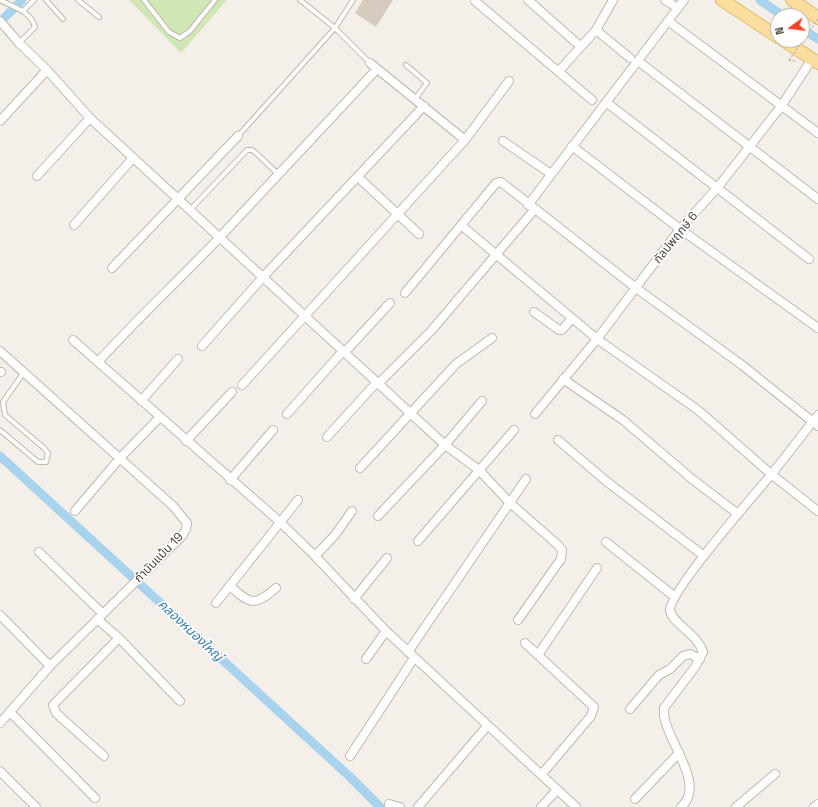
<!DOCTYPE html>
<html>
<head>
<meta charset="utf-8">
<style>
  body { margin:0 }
  #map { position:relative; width:818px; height:807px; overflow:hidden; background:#f4f0e9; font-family:"Space Grotesk",sans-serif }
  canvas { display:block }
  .north { position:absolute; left:770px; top:8px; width:40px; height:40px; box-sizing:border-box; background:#fff; border:1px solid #b5b3af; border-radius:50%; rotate:255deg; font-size:11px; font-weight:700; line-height:16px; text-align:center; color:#474138 }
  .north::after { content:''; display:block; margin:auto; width:14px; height:18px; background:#ee4225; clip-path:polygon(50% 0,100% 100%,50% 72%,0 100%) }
</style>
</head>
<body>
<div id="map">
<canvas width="818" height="807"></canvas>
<div class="north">N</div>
</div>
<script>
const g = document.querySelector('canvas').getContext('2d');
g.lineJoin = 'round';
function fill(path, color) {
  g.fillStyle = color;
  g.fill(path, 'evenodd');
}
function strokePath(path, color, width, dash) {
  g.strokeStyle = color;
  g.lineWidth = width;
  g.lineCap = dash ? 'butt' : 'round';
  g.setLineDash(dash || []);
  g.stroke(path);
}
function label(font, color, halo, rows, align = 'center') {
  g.font = font + ' "Space Grotesk","Noto Sans Thai",sans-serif';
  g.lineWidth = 3.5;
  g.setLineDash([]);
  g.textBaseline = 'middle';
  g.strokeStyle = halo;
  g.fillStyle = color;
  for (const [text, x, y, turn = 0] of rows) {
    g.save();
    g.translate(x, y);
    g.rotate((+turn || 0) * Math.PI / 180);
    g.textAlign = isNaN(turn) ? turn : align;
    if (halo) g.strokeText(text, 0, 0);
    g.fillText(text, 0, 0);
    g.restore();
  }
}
fill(new Path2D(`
  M129 0H227L181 53Z`), '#d0e6b4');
strokePath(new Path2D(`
  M760 0 783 16
  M0 22 22 0
  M802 29 818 39
  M0 456 349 776 380 807`), '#a9d2ed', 9);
fill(new Path2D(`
  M363 0H393L376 27 355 13Z`), '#d5ccbf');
const lane = new Path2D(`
  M0 0C13 7 31 11 35 27L19 43
  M46 0 63 19
  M78 0 99 17
  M144 0 169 32 180 38 190 31 215 0
  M300 0 335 28 370 63
  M23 11 34 0
  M406 65 427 83 415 99
  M238 136 335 28 353 0
  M190 210 247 150H252L256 153 278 174
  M0 430 38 462H46L48 453 44 448 5 415 3 402 24 372`);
const street = new Path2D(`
  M528 0 580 46
  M665 0 678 8
  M475 1 592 100
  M0 21 19 43 47 70 90 118 445 445 479 470 510 503 558 545 562 550 561 559 518 620
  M668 21 818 133
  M596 30 630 58
  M638 61 818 199
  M370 63 465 140
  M559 71 596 30 613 0
  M606 102 809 259
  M0 121 47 70
  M503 141 551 174
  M572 146 680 229 818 328
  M37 176 90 118
  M358 177 419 234
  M528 205 684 0
  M74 225 133 158
  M461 225 597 339 698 410 771 474 818 511
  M112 268 238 136
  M405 293 496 183 501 182 636 288 742 365 818 426
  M534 312 559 330H562L572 318
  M431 331 534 210
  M73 340 280 522 315 556 386 631 576 807
  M202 346 263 277 424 106
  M0 351 173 506 187 523 186 529 182 536 50 666 0 723
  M344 353 390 303
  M98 362C137 319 179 280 219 238 272 182 324 125 377 69
  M0 372H1
  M563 379 623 420 692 479 738 514
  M378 384 429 333
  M242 385 465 140 509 81
  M141 401 178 359
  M287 414 343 351
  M535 414 597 339 680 229 718 187 782 105 812 59
  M327 437 377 382
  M558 440 606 481 704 556
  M186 441 232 392
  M360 468 456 364 492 338
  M230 480 273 430
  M75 511 120 458 160 417
  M378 516 445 445 482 401
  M418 541 514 430
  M606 542 675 597
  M39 552 103 614
  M315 556 335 535 352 511
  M230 586C250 604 254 607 276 588
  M354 599 387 558
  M216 603 298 500
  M0 615 50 666
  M97 619 119 638 180 701
  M525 643 594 707 591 716 542 774
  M408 652 526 479
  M538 655 597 568
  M366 659 386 631
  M630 709 659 675 670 669 683 656 690 654 700 659
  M10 712 95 798
  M104 756 56 713 53 705 119 638
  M350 756 414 658
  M0 771 36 807
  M635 799 679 753
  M389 804 400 807
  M418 807 488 725
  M541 807 557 790
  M681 807C709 783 660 735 664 708L695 667 703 652C697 633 671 623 670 610 670 591 754 495 771 475 787 455 802 435 818 415
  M736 807 775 774
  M814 807 818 804`);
const primary = new Path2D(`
  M722 0 778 37
  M792 0 818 18
  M783 40 818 63`);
strokePath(lane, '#bfb8ac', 6);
strokePath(street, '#bfb8ac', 10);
strokePath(primary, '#debb6d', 14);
strokePath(new Path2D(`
  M789 60 795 61`), '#c0b49e', 1.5, [2, 2]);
strokePath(lane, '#fff', 4);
strokePath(street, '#fff', 8);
strokePath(primary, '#f9de9d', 12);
strokePath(new Path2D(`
  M789 60 818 19`), '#c0b49e', 1.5, [2, 2]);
label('12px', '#474138', '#fff', [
  ["กัลปพฤกษ์ 6",676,238,-51],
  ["กำนันแม้น 19",159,558,-46]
]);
label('italic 13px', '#367cae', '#fff', [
  ["คลองหนองใหญ่",190,631,43]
]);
</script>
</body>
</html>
